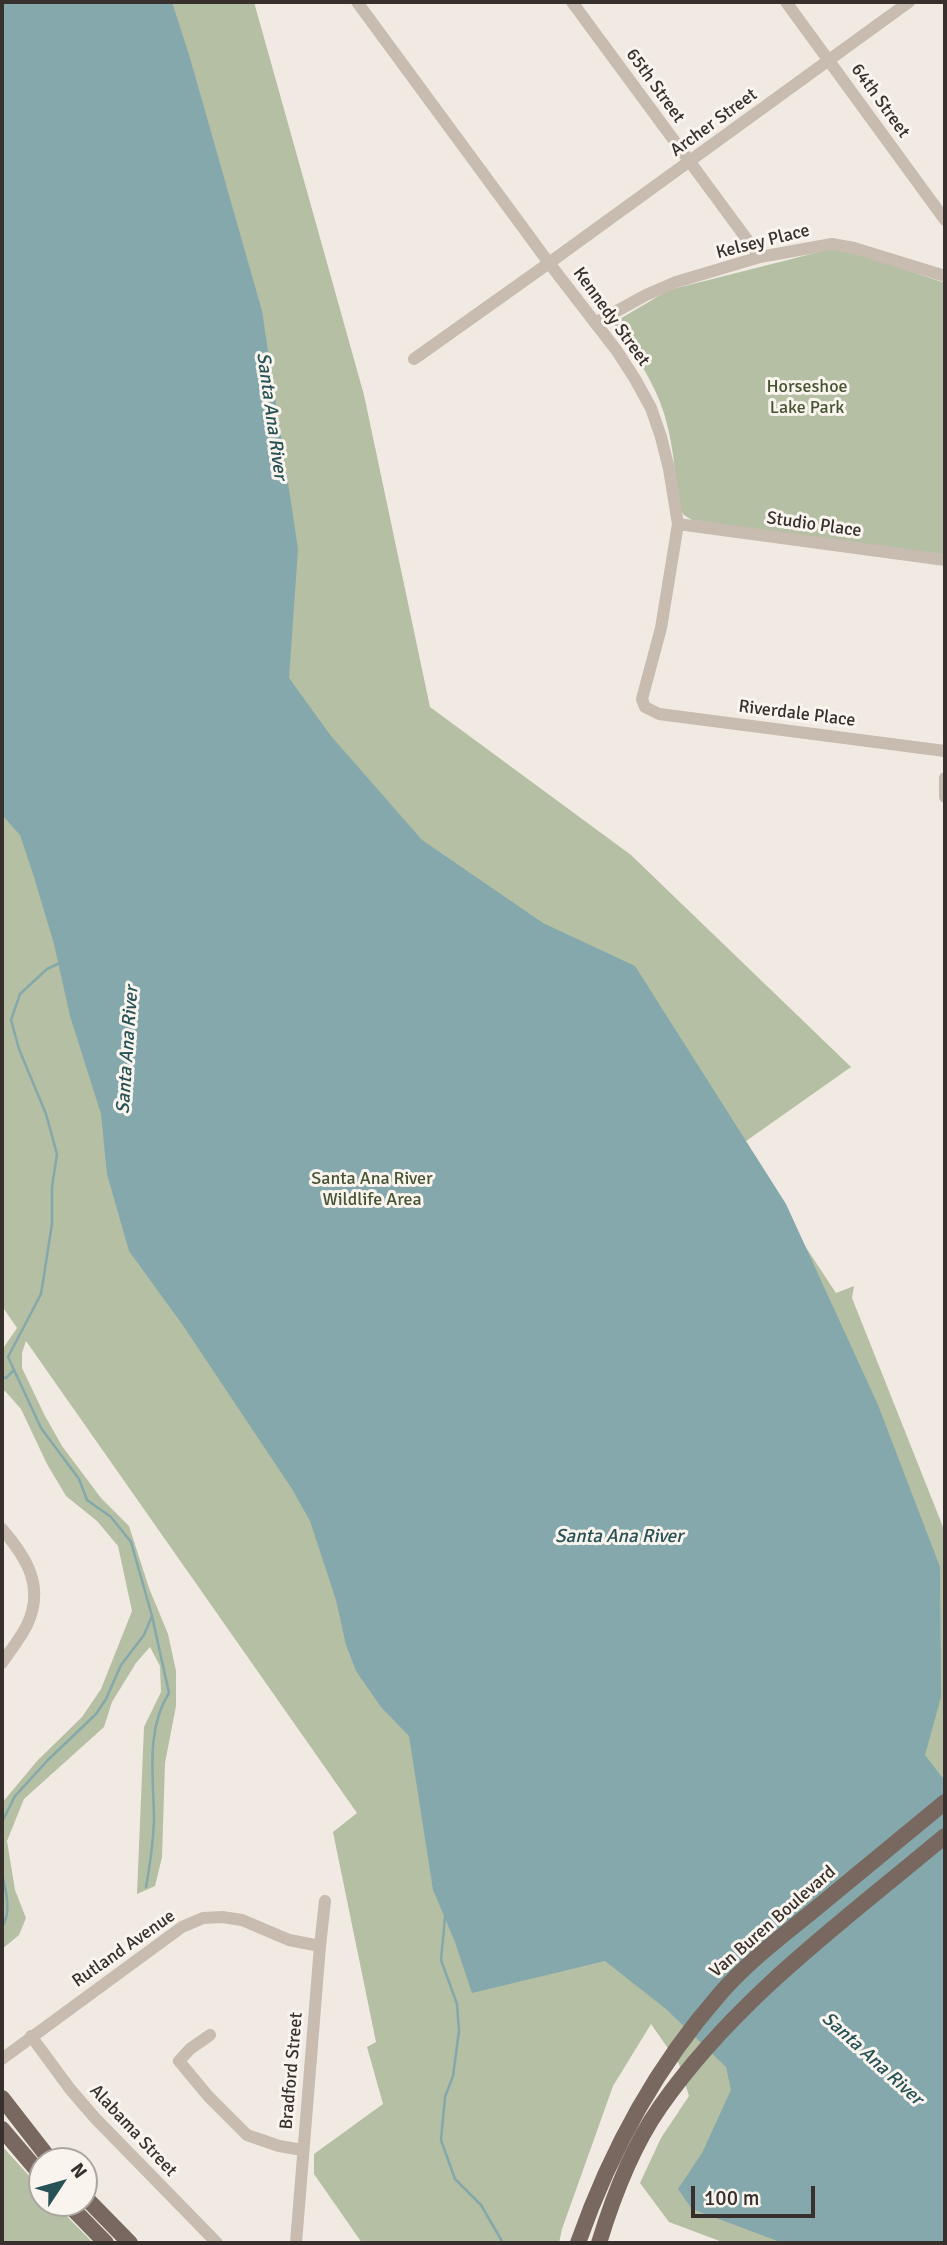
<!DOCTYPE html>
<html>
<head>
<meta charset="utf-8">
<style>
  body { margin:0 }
  #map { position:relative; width:947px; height:2245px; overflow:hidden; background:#f1eae2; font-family:Signika,sans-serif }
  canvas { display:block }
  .frame { position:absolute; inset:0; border:4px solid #38302c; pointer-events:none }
  .north { position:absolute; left:28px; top:2147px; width:70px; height:70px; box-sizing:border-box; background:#f9f4ee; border:2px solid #aca6a0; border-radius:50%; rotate:54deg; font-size:19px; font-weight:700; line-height:28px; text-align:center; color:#38302c }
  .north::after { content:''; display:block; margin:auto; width:24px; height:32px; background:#265155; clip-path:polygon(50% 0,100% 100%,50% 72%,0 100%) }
  .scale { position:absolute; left:691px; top:2186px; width:124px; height:32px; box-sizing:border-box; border:4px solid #38302c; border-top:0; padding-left:9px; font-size:21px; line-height:24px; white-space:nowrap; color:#38302c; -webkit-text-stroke:5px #f9f4ee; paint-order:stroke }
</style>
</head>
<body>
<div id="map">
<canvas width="947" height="2245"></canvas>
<div class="frame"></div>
<div class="north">N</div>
<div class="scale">100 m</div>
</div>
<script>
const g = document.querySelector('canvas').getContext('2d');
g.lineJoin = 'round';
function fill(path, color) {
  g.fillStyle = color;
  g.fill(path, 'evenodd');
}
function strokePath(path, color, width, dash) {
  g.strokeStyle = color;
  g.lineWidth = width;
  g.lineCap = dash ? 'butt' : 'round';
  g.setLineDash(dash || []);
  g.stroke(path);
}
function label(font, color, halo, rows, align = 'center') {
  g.font = font + ' Signika,sans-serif';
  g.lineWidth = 6;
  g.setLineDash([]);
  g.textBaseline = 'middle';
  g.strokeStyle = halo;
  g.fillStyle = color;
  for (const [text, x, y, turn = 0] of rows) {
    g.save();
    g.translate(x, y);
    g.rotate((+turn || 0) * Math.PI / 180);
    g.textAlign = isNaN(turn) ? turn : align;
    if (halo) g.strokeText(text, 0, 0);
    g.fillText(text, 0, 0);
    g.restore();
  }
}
fill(new Path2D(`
  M2 2H254L364 395 430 707 631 855 851 1067 739 1146 836 1293 854 1286 852 1298 945 1532V2243H725L669 2222 640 2183 661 2138 689 2096 679 2064 651 2024 613 2086 562 2229 559 2243H362L314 2174V2154L383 2104 367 2047 376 2042 333 1832 357 1813 26 1341 22 1353V1368L45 1416 62 1446 101 1498 129 1526 149 1588 168 1634 176 1671V1706L165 1763 162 1857 155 1886 137 1894 144 1727 161 1692 160 1666 150 1647 136 1663 112 1702 104 1727 24 1799 7 1841 15 1890 26 1918 19 1935 2 1949V1803L37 1761 82 1717 101 1689 132 1611 118 1546 97 1521 66 1496 47 1464 21 1409 5 1391 2 1390V1350L17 1328 2 1306Z
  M831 249 859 254 945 283V557L692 520 684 515 679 508C675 472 673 435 660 402 649 373 630 348 613 323L669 290Z
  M2 2146 42 2190V2203H54L93 2243H2Z`), '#b5bfa3');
fill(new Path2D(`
  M2 2H172L190 58 262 311 298 549 289 678 331 736 422 840 543 923 635 966 786 1204 878 1405 940 1567 941 1697 925 1755 945 1781V2243H783L692 2209 678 2189 702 2153 731 2090 726 2067 666 2009 605 1961 472 1993 455 1942 433 1890 409 1736 381 1707 356 1671 346 1645 336 1600 310 1521 292 1489 182 1324 129 1251 107 1174 101 1114 70 1016 54 944 34 877 20 835 2 815Z`), '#84a8ab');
strokePath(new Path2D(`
  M2 1377 6 1378 13 1371
  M2 1822 15 1796 48 1760 96 1714 106 1699 121 1665 144 1635 152 1616 131 1542 111 1517 87 1500 79 1479 41 1428 8 1357 41 1294 52 1224V1187L57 1154 46 1114 19 1049 11 1020 20 994 47 969 60 963
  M2 1874C6 1891 12 1912 2 1927
  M146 1887C150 1865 153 1843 154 1821 154 1780 145 1730 169 1693L152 1616
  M445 1917 441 1960 457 2004 459 2031 453 2076 445 2097 441 2140 455 2179 481 2205 503 2243`), '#84a8ab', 2.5);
strokePath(new Path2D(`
  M357 2 549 263 617 351 635 379 651 408 661 437 669 469 678 524 661 628 642 699 645 707 659 714 945 751
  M572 2 760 257
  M786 2 945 220
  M595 323 646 295 676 282 760 257 832 244 854 248 945 276
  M414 359 549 263 909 2
  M678 524 945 560
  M945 778V797
  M2 1529C27 1558 45 1587 27 1625 20 1639 10 1651 2 1663
  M210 2035 190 2049 179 2061 208 2096 247 2135 279 2146 303 2150
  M31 2036 70 2089 95 2118 217 2243
  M2 2059 182 1927 203 1918 222 1917 242 1920 289 1940 320 1946
  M296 2243 320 1946 325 1901`), '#c8bbaf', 12);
strokePath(new Path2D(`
  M2 2098 51 2161
  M2 2129 42 2176
  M84 2196 130 2243
  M67 2203 106 2243
  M578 2243C610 2152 655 2068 719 1995 746 1963 781 1937 814 1910 858 1874 901 1838 945 1802
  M599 2243C613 2197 632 2147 660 2107 736 1998 845 1920 945 1836`), '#78685f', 16);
label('18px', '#38302c', '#f9f4ee', [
  ["65th Street",655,86,54],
  ["64th Street",880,101,54],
  ["Archer Street",714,123,-36],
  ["Kelsey Place",763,242,-14],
  ["Kennedy Street",611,317,54],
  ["Studio Place",814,525,8],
  ["Riverdale Place",797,714,7],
  ["Van Buren Boulevard",773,1922,-41],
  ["Rutland Avenue",124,1949,-35],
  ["Bradford Street",292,2071,-85],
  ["Alabama Street",133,2131,47]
]);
label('18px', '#475433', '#f9f4ee', [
  ["Horseshoe",807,387],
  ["Lake Park",807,408],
  ["Santa Ana River",372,1179],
  ["Wildlife Area",372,1200]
]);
label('italic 19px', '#265155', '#f9f4ee', [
  ["Santa Ana River",271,416,82],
  ["Santa Ana River",128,1050,-86],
  ["Santa Ana River",619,1537],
  ["Santa Ana River",872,2059,42]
]);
</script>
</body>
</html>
